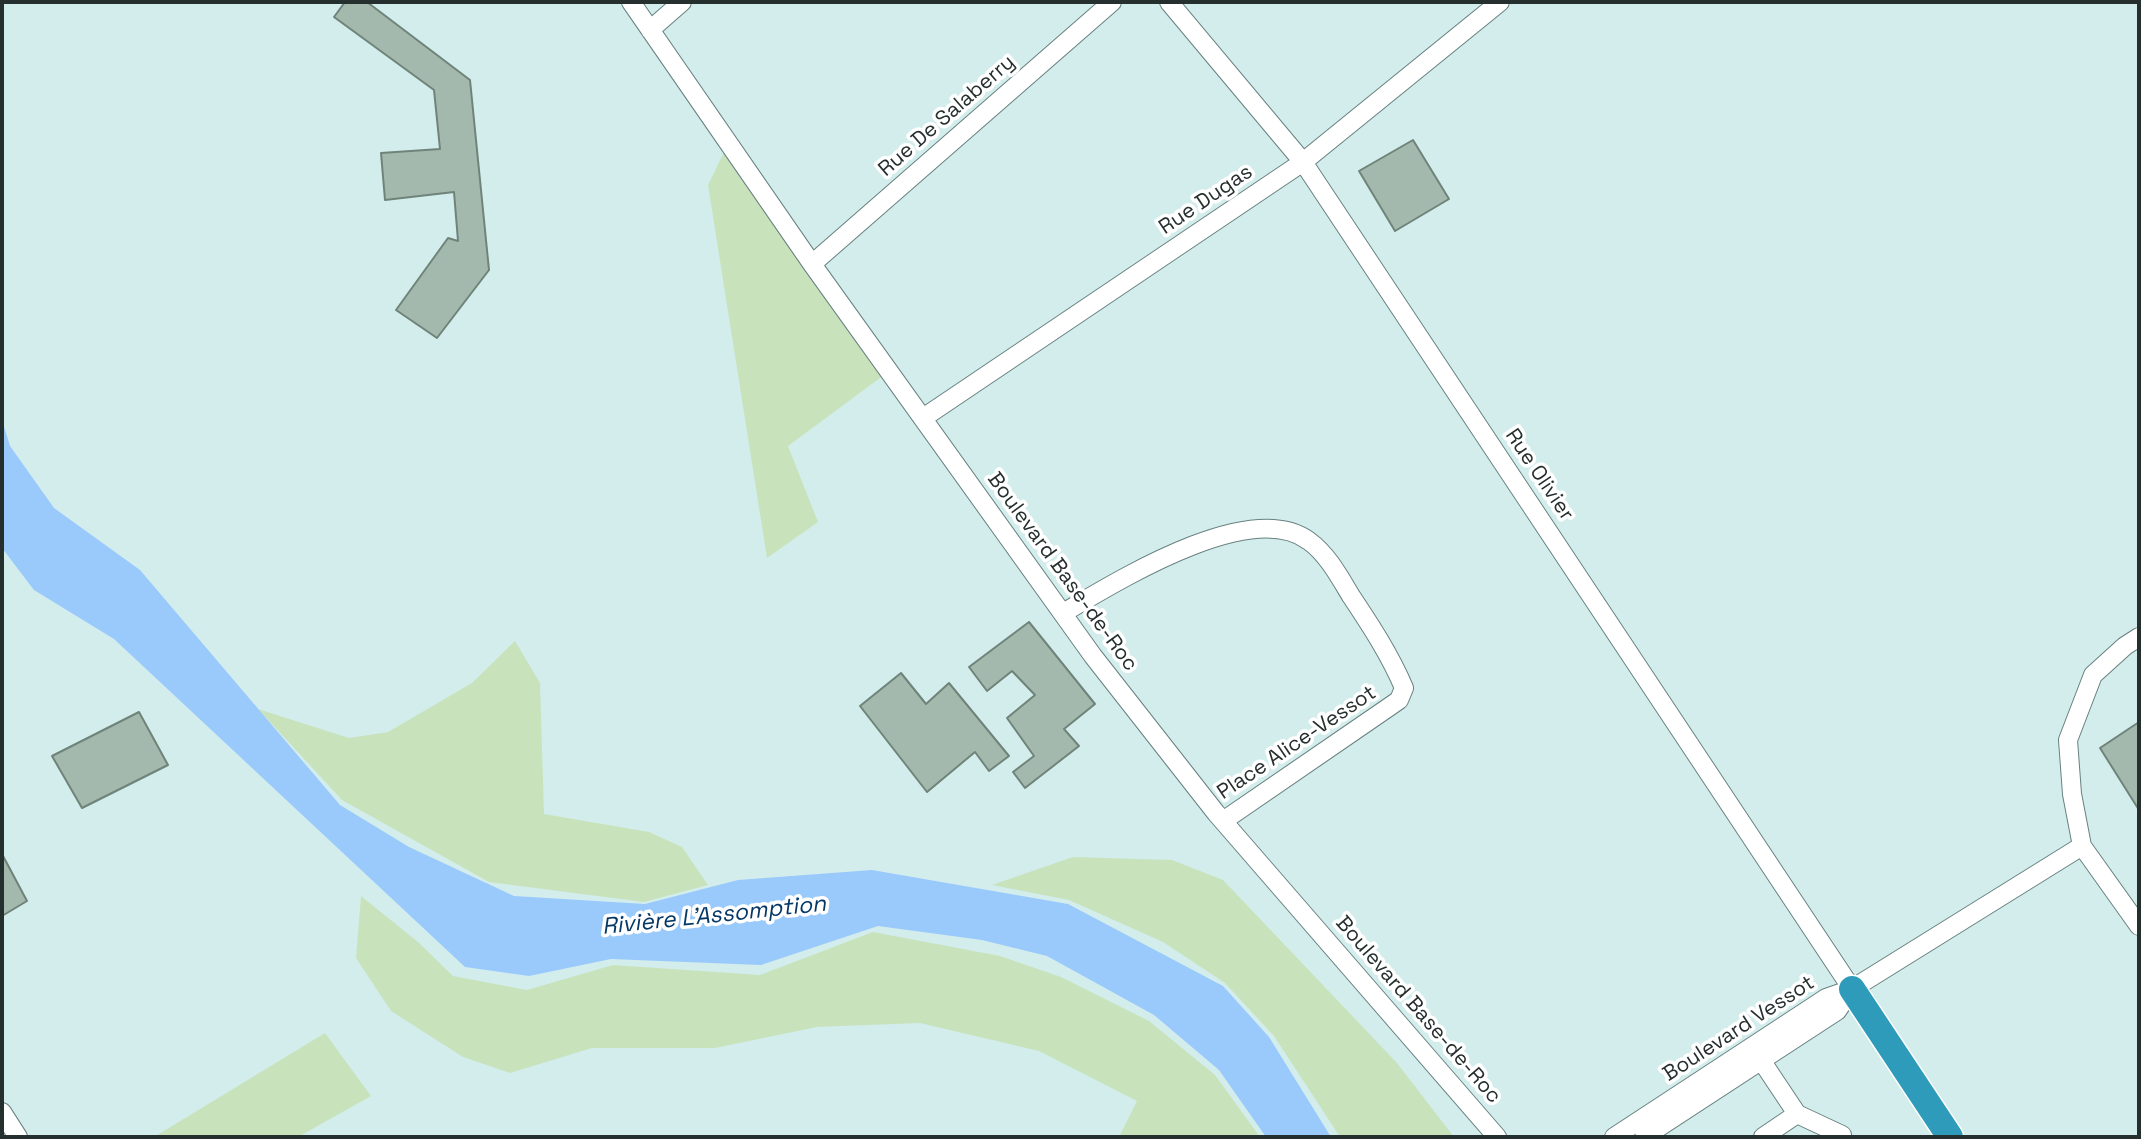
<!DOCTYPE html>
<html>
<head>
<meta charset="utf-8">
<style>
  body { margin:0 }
  #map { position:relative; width:2141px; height:1139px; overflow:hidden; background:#d2edec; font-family:"Space Grotesk",sans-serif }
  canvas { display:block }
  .frame { position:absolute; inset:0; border:4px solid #252f2e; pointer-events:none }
</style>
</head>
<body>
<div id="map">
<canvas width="2141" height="1139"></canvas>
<div class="frame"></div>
</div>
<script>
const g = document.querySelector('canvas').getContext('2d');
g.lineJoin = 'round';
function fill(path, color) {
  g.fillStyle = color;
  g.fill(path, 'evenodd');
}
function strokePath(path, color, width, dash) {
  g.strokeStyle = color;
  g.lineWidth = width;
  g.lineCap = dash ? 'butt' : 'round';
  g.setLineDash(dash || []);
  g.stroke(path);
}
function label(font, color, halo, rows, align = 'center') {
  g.font = font + ' "Space Grotesk",sans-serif';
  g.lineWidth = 7;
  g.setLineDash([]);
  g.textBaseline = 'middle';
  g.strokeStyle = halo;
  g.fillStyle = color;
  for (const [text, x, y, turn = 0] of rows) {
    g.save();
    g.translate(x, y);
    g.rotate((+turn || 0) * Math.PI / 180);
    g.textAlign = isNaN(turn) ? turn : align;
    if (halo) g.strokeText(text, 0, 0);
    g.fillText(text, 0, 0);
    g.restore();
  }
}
fill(new Path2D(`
  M726 148 884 375 788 446 818 522 767 558 708 185Z
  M515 641 540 683 544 814 649 832 682 847 708 885 644 902 489 882 342 800 258 709 349 738 388 732 472 683Z
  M1073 857 1172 860 1223 880 1397 1063 1454 1137H1340L1274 1036 1225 983 1163 942 1069 900 992 885Z
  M361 896 418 942 453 976 527 990 613 965 760 975 873 932 1000 956 1061 977 1149 1021 1215 1075 1260 1137H1119L1137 1101 1039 1051 920 1023 817 1027 715 1048H592L510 1073 463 1057 391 1011 356 958Z
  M325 1033 371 1096 298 1137H154Z`), '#c8e3bc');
fill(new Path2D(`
  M2 420 10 446 54 508 140 570 340 805 409 847 514 896 645 904 738 880 872 870 1068 904 1223 986 1269 1037 1331 1137H1266L1219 1070 1154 1015 1047 956 982 940 878 926 761 965 611 959 529 976 465 967 114 639 34 590 2 548Z`), '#9ac9fc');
const building = new Path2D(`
  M345 2H367L470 80 489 270 437 338 396 310 448 238 458 241 454 192 385 200 381 153 440 149 434 90 334 17Z
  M1413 140 1449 199 1395 231 1359 171Z
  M1029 622 1095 704 1064 729 1079 746 1025 788 1013 772 1034 756 1007 718 1035 695 1012 671 987 691 969 667Z
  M901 673 926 704 949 683 1009 756 989 771 975 752 927 792 860 706Z
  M139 712 168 765 82 808 52 756Z
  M2139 722V810L2100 748Z
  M2 854 27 901 2 916Z`);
fill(building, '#a4b9ae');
strokePath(building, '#6f8379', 2);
const minor = new Path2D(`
  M631 2 812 264 1093 656 1216 813 1497 1137
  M1169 2 1303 162 1852 989
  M650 30 682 2
  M812 264 1112 2
  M923 418 1303 162 1500 2
  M1063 613C1116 582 1251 497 1309 541 1327 554 1339 576 1351 596 1371 626 1390 655 1404 688L1399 700 1389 707 1223 821
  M2082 846 2139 926
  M1761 1060 1797 1114 1842 1135 1839 1137
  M2 1112 18 1137
  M1614 1137 1826 998 1852 989 2082 846 2072 794 2068 740 2093 675 2125 646 2139 637
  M1644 1137 1837 1011 1852 989
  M1763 1137 1797 1114`);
const highway = new Path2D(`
  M1852 989 1950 1137`);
strokePath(minor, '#688080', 20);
strokePath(highway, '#fff', 29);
strokePath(minor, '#fff', 18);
strokePath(highway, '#2e9bbb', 26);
label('21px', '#252f2e', '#fff', [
  ["Rue De Salaberry",947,116,-41],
  ["Rue Dugas",1206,200,-34],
  ["Rue Olivier",1539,475,56],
  ["Boulevard Base-de-Roc",1062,572,54],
  ["Place Alice-Vessot",1297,743,-34],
  ["Boulevard Base-de-Roc",1418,1010,49],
  ["Boulevard Vessot",1739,1029,-33]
]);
label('italic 23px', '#053866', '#fff', [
  ["Rivière L'Assomption",714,916,-6]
]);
</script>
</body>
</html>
